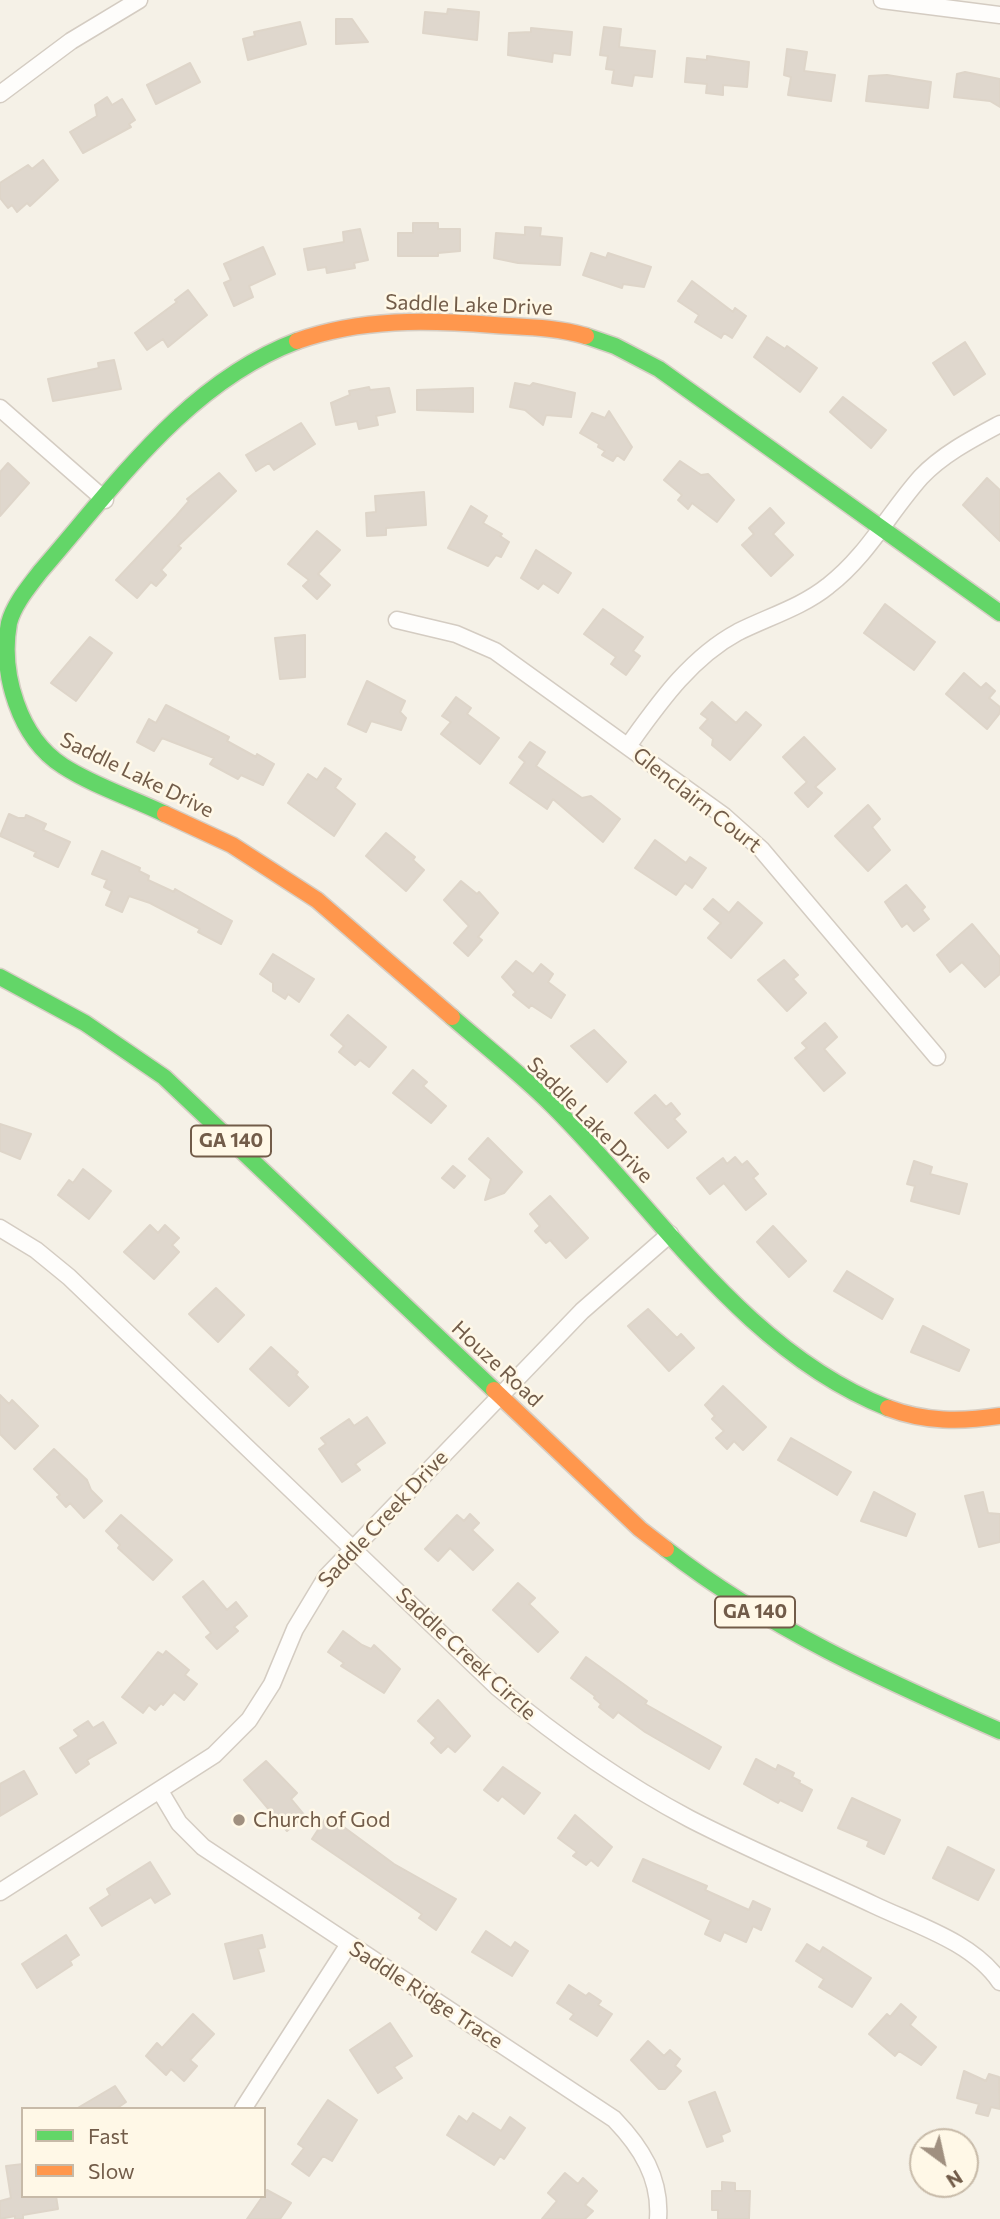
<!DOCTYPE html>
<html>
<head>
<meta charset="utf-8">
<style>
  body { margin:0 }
  #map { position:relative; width:1000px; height:2219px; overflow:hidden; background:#f5f1e7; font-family:Commissioner,sans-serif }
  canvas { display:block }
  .legend { position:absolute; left:21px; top:2107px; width:245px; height:91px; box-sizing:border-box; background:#fff8e7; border:2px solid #c7baa8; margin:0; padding:9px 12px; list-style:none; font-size:21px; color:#725c49 }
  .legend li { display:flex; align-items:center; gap:14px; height:35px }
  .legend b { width:35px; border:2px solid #c7baa8 }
  .north { position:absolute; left:909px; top:2128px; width:70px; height:70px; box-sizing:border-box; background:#fff8e7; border:2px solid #c7baa8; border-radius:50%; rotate:147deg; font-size:19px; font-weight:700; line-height:28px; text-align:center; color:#725c49 }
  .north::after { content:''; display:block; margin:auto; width:24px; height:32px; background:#a09080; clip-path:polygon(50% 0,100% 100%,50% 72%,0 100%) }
</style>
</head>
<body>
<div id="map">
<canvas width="1000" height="2219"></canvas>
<ul class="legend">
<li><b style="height:9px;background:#63d668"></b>Fast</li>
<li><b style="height:9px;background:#ff974d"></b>Slow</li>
</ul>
<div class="north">N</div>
</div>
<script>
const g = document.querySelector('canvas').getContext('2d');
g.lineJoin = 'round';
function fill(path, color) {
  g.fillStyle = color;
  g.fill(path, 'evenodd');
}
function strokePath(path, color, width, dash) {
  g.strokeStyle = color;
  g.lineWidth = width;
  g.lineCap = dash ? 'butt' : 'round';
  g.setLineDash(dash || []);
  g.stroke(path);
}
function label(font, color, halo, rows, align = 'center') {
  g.font = font + ' Commissioner,sans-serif';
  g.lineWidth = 5;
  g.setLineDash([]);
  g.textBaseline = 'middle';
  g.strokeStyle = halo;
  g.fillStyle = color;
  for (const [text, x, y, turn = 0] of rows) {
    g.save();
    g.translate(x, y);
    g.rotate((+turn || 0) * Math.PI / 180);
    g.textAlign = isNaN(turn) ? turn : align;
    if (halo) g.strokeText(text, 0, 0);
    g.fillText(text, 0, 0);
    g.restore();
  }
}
const building = new Path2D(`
  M448 9 479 12 477 40 423 33 425 12 447 14Z
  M336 19H352L368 42 336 44Z
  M300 22 306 44 248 60 243 39 255 36 254 32Z
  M604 27 621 29 619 47 655 51 652 77 634 75 632 86 612 83 614 70 606 69 608 56 600 55Z
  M531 28 572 32 570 55 553 53 552 62 508 55 509 33 531 32Z
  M787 49 807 52 804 71 835 75 831 101 788 95 791 77 784 75Z
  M707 56 749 62 747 87 723 85V95L706 93 707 84 685 82 687 58 707 60Z
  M190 63 200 82 156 104 147 85Z
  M965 72 1000 79V107L990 101 954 97 957 74Z
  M887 75 931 82 928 108 866 101 869 76Z
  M107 97 112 105 122 99 135 120 129 124 131 127 83 153 70 132 97 116 95 105Z
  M43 160 58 180 30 206 27 203 17 212 12 205 8 208 0 198V183L28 165 32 169Z
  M413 223H438V229H460V251L438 253V256H398V233H413Z
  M525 227 541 228 540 236 562 238 560 265 518 263 494 258 496 233 525 235Z
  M360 229 368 260 354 263 355 268 327 273 326 267 308 270 304 249 344 242 343 232Z
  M263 247 275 274 249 286 253 297 234 306 224 283 231 280 224 264Z
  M591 253 606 258 608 253 651 267 644 287 623 284 622 288 583 275Z
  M692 281 733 312 735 308 746 316 732 338 724 333 721 338 695 322 699 315 678 301Z
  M188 290 207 315 168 347 163 339 147 350 135 333 177 302 175 300Z
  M767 337 785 349 787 346 817 368 800 392 754 357Z
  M965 342 985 374 954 395 933 363Z
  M114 360 121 389 53 401 48 379 99 368 98 363Z
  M515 383 530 386 533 383 575 393 571 417 546 415 543 425 525 410 510 407Z
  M369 387 370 390 389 388 395 412 376 416 378 425 359 429 357 421 336 425 331 403 350 395 349 391Z
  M473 388V412L417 410V390Z
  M843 397 886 430 871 448 830 412Z
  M609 411 632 447 624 460 617 455 613 461 602 455 605 451 598 447 599 444 580 433 592 413 605 418Z
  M301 423 315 444 274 470 269 463 256 471 246 455Z
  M680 461 701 475 708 474 734 500 717 522 692 503 688 509 678 500 682 495 664 480Z
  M8 463 29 483 0 516V472Z
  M219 473 236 491 178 546 181 548 161 570 166 575 156 586 151 582 137 598 116 580 176 516 189 501 187 499Z
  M987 478 1000 490V541L963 505Z
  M424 492 426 525 386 528V535L367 536 366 513 376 512 375 496Z
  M471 506 487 516 483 523 502 534 500 536 509 542 501 557 496 555 488 566 448 548Z
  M770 508 784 523 773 534 793 555 771 576 742 545 754 534 749 528Z
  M317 531 340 550 318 574 330 585 317 599 303 586 309 580 288 564Z
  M536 550 571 573 558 593 543 583 538 589 521 578Z
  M885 604 935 642 914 670 864 633Z
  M603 609 643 637 633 651 640 656 626 675 611 664 616 657 584 634Z
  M305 635V677L280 679 275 638Z
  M90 637 112 653 76 701 51 683Z
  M964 673 981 688 986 683 995 691 989 698 1000 707V713L987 729 946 694Z
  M367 681 405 701 400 712 406 718 401 730 371 721 366 732 348 724Z
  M456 697 471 708 467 714 499 738 480 764 441 734 451 722 442 716Z
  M712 702 736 723 746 712 761 725 730 760 712 745 713 739 700 728 708 719 701 714Z
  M166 705 229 737 227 741 256 757 257 754 274 764 263 785 241 775 238 779 210 764 214 758 162 738 154 751 137 742 149 719 156 723Z
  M804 737 835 769 815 787 822 793 808 807 795 793 807 782 783 757Z
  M530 742 545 752 536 766 582 798 591 796 620 819 603 842 553 799 547 809 510 783 525 762 519 757Z
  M325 768 341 779 335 788 355 804 334 836 288 803 308 774 317 780Z
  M868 805 880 819 872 827 890 850 868 871 835 836Z
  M9 814 18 818H25L26 815 46 824 43 830 70 842 58 867 34 856 36 852 0 836Z
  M386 833 415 857 413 860 424 870 406 891 366 856Z
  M655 840 686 863 690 857 706 868 692 888 685 883 676 895 635 868Z
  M102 851 140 868 139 871 149 876 148 880 174 892 175 889 232 921 221 944 198 932 200 929 150 903 129 896 122 912 106 905 112 891 104 887 107 880 92 874Z
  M461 881 477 894 479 892 498 913 478 937 482 940 468 956 454 943 469 926 444 900Z
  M906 885 925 907 922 910 929 919 914 931 907 923 902 927 885 902Z
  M713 899 729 913 738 902 762 923 731 958 708 938 721 923 704 909Z
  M972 924 1000 957V974L985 987 962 962 950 972 937 955Z
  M273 954 314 979 299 1002 288 994 285 999 273 991V983L260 974Z
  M784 960 798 975 793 979 806 993 787 1011 758 980Z
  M516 961 533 974 541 964 553 974 548 982 565 995 551 1018 531 1005 529 1008 513 995 516 992 502 977Z
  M348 1015 386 1047 369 1067 360 1060 355 1065 339 1052 344 1046 331 1035Z
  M825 1023 837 1037 824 1049 845 1073 824 1091 795 1058 807 1048 802 1043Z
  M594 1030 626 1062 607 1082 571 1046Z
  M413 1070 427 1082 423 1086 446 1106 431 1123 393 1093Z
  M655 1095 666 1107 671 1103 680 1114 674 1119 686 1132 668 1148 635 1113Z
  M0 1124 31 1134 20 1159 0 1151Z
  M488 1138 522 1172 504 1193 485 1200 491 1179 469 1159Z
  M735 1157 742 1165 747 1161 758 1174 753 1178 766 1194 746 1210 724 1183 710 1194 697 1178 723 1158 727 1164Z
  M914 1161 932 1167 930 1174 967 1184 959 1214 911 1201 915 1186 907 1184Z
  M453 1166 465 1176 454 1188 442 1178Z
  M83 1169 111 1191 89 1219 58 1195 69 1180 73 1183Z
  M550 1196 588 1238 566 1258 550 1240 546 1243 535 1231 540 1226 530 1214Z
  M150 1225 158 1233 165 1225 179 1238 172 1245 179 1252 154 1279 124 1252Z
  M773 1226 806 1261 789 1277 757 1242Z
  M847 1271 893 1299 882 1319 834 1291Z
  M216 1288 244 1315 218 1342 189 1314Z
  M648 1309 677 1338 681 1334 694 1348 669 1371 628 1326Z
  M923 1326 969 1350 959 1371 911 1352Z
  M271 1347 298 1372 296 1375 308 1387 289 1406 250 1369Z
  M723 1386 766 1427 743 1450 734 1441 727 1449 716 1438 724 1431 712 1419 715 1416 705 1405Z
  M0 1395 9 1404 12 1400 38 1426 15 1449 0 1434Z
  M367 1417 385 1443 355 1464 360 1470 342 1482 319 1449 326 1444 321 1438 349 1419 354 1426Z
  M791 1438 851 1472 837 1495 778 1460Z
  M54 1449 87 1480 91 1490 102 1501 84 1518 70 1503 66 1507 57 1497 60 1495 34 1469Z
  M874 1492 915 1514 906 1536 861 1521Z
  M983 1492 988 1513 1000 1514V1542L979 1547 965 1496Z
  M470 1514 479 1523 472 1530 493 1550 473 1570 450 1548 438 1561 425 1549 457 1515 464 1521Z
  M121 1515 172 1560 153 1580 118 1548 120 1545 106 1531Z
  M203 1581 227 1610 236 1602 247 1616 234 1627 238 1631 217 1649 206 1637 211 1633 183 1597Z
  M518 1583 535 1598 529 1604 558 1632 538 1652 493 1610Z
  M343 1631 362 1645 371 1649 374 1645 400 1669 384 1693 341 1666 344 1663 328 1652Z
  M166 1651 189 1670 185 1675 197 1684 184 1700 174 1692 163 1705 161 1703 155 1710 149 1705 143 1713 122 1697 158 1652 163 1655Z
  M586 1657 647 1701 645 1704 721 1747 709 1769 645 1732 618 1712 613 1718 599 1707 601 1704 594 1698 595 1696 571 1678Z
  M438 1700 470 1736 455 1752 448 1746 441 1753 431 1743 436 1738 418 1721Z
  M88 1721 93 1728 103 1722 116 1743 87 1760 89 1764 76 1773 60 1748 79 1736 74 1730Z
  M756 1759 776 1770 778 1765 794 1773 792 1777 800 1781 799 1783 812 1790 802 1811 780 1800 778 1803 744 1784Z
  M266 1761 297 1793 291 1799 305 1816 287 1831 244 1780Z
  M503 1767 540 1793 524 1814 502 1796 498 1801 484 1790Z
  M24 1771 37 1794 0 1816V1784Z
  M852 1798 900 1820 884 1854 867 1846 869 1841 838 1828Z
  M575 1815 612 1847 598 1866 591 1860 586 1865 573 1856 577 1852 558 1838Z
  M325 1819 339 1828 341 1825 394 1864 456 1899 436 1930 419 1918 422 1914 312 1839Z
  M948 1847 994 1870 978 1900 933 1878Z
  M643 1859 707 1886 705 1890 749 1910 753 1901 770 1909 761 1930 753 1926 746 1942 724 1932 720 1941 705 1934 711 1920 633 1881Z
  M150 1862 170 1894 155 1903 151 1897 102 1926 90 1908 110 1895 107 1889Z
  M486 1931 511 1948 515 1942 528 1951 512 1976 472 1952Z
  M66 1935 79 1955 70 1961 72 1965 37 1988 22 1964Z
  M262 1935 265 1947 258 1949 264 1971 234 1979 225 1944Z
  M807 1944 820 1952 823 1947 871 1978 852 2007 819 1987 824 1979 796 1961Z
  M569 1985 586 1996 589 1993 601 2001 598 2005 612 2014 597 2036 570 2019 574 2014 557 2003Z
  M901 2004 916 2017 910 2025 936 2047 921 2065 899 2051 895 2056 869 2034 887 2014 890 2017Z
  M193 2014 214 2034 190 2060 197 2066 184 2081 171 2069 166 2075 146 2056 157 2043 162 2048Z
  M390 2023 412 2056 394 2067 402 2078 378 2093 350 2050Z
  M648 2041 664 2056 670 2050 680 2059 675 2066 681 2071 665 2089H659L631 2060Z
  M964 2071 986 2081 989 2074 999 2077 1000 2109 991 2107 988 2116 976 2113 979 2104 957 2098Z
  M115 2086 126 2102 116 2109H76Z
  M715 2092 730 2131 721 2135 723 2141 707 2147 689 2102Z
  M328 2100 357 2120 332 2161 323 2156 309 2176 292 2164 304 2148 298 2144Z
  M473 2113 501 2131 510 2117 525 2128 504 2159 500 2156 494 2165 447 2135 459 2116 467 2122Z
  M23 2164V2196H56L58 2209 23 2215V2219H15V2216L0 2219V2201L11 2198 6 2166Z
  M565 2173 578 2184 583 2178 597 2191 585 2205 593 2211 585 2219H542L557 2201 548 2193Z
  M722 2182 735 2183V2191H750L749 2219H718V2210H712V2191H722Z
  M267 2190 291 2203 280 2219H247Z`);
fill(building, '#dfd7cd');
strokePath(building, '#ded5c9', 2);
const street = new Path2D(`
  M882 0 1000 15
  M0 94 71 41 139 0
  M0 408 105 500
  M397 620 456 634 495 651 724 816 761 849 937 1057
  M628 746C659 703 690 658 738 632 768 617 802 607 828 586 867 556 889 513 921 477 943 454 972 439 1000 424
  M0 1228 36 1250 69 1277 497 1687C557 1737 620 1782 690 1819 750 1850 813 1876 874 1905 916 1925 973 1942 1000 1982
  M160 1791 179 1823 203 1847 614 2119C641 2147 661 2178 658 2219
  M0 1892 214 1755 249 1720 272 1684 295 1629 327 1576 582 1311 670 1234
  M243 2109 349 1944`);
const fast = new Path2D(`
  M586 336 615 346 659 369 1000 613
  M165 814C132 798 94 786 63 766 19 738 0 673 9 623 14 604 28 588 40 572 115 486 186 383 297 341
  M0 977 85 1023 164 1077 494 1390
  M452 1017C485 1046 521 1074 552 1105 658 1210 744 1351 888 1408
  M666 1549C769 1629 882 1679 1000 1731`);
const slow = new Path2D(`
  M297 341C362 318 427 320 494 325 525 327 556 327 586 336
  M165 814 232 845 317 900 452 1017
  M494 1390 640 1529 666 1549
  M888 1408C925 1422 961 1422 1000 1416`);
strokePath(street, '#d4ccc2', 19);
strokePath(fast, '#d6cec4', 19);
strokePath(slow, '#d6cec4', 19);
strokePath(street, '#fefdfb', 16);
strokePath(fast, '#63d668', 16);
strokePath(slow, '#ff974d', 16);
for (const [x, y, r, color] of [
  [239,1820,7,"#a09080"]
]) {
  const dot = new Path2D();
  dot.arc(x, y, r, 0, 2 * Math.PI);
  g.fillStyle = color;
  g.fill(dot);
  strokePath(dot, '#fff8e7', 2.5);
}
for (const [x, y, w] of [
  [231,1141,80],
  [755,1612,80]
]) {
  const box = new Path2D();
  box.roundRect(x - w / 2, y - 15.5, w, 31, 5);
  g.fillStyle = '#fff8e7';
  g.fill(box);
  strokePath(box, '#725c49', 2);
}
label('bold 19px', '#725c49', null, [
  ["GA 140",231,1141],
  ["GA 140",755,1612]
]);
label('21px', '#725c49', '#fff8e7', [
  ["Saddle Lake Drive",469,305,2],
  ["Saddle Lake Drive",137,775,26],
  ["Glenclairn Court",697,800,38],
  ["Saddle Lake Drive",590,1120,45],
  ["Houze Road",497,1364,43],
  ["Saddle Creek Drive",383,1519,-47],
  ["Saddle Creek Circle",466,1654,43],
  ["Saddle Ridge Trace",426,1995,33]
]);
label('21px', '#725c49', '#fff8e7', [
  ["Church of God",253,1820]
], 'left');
</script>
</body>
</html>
